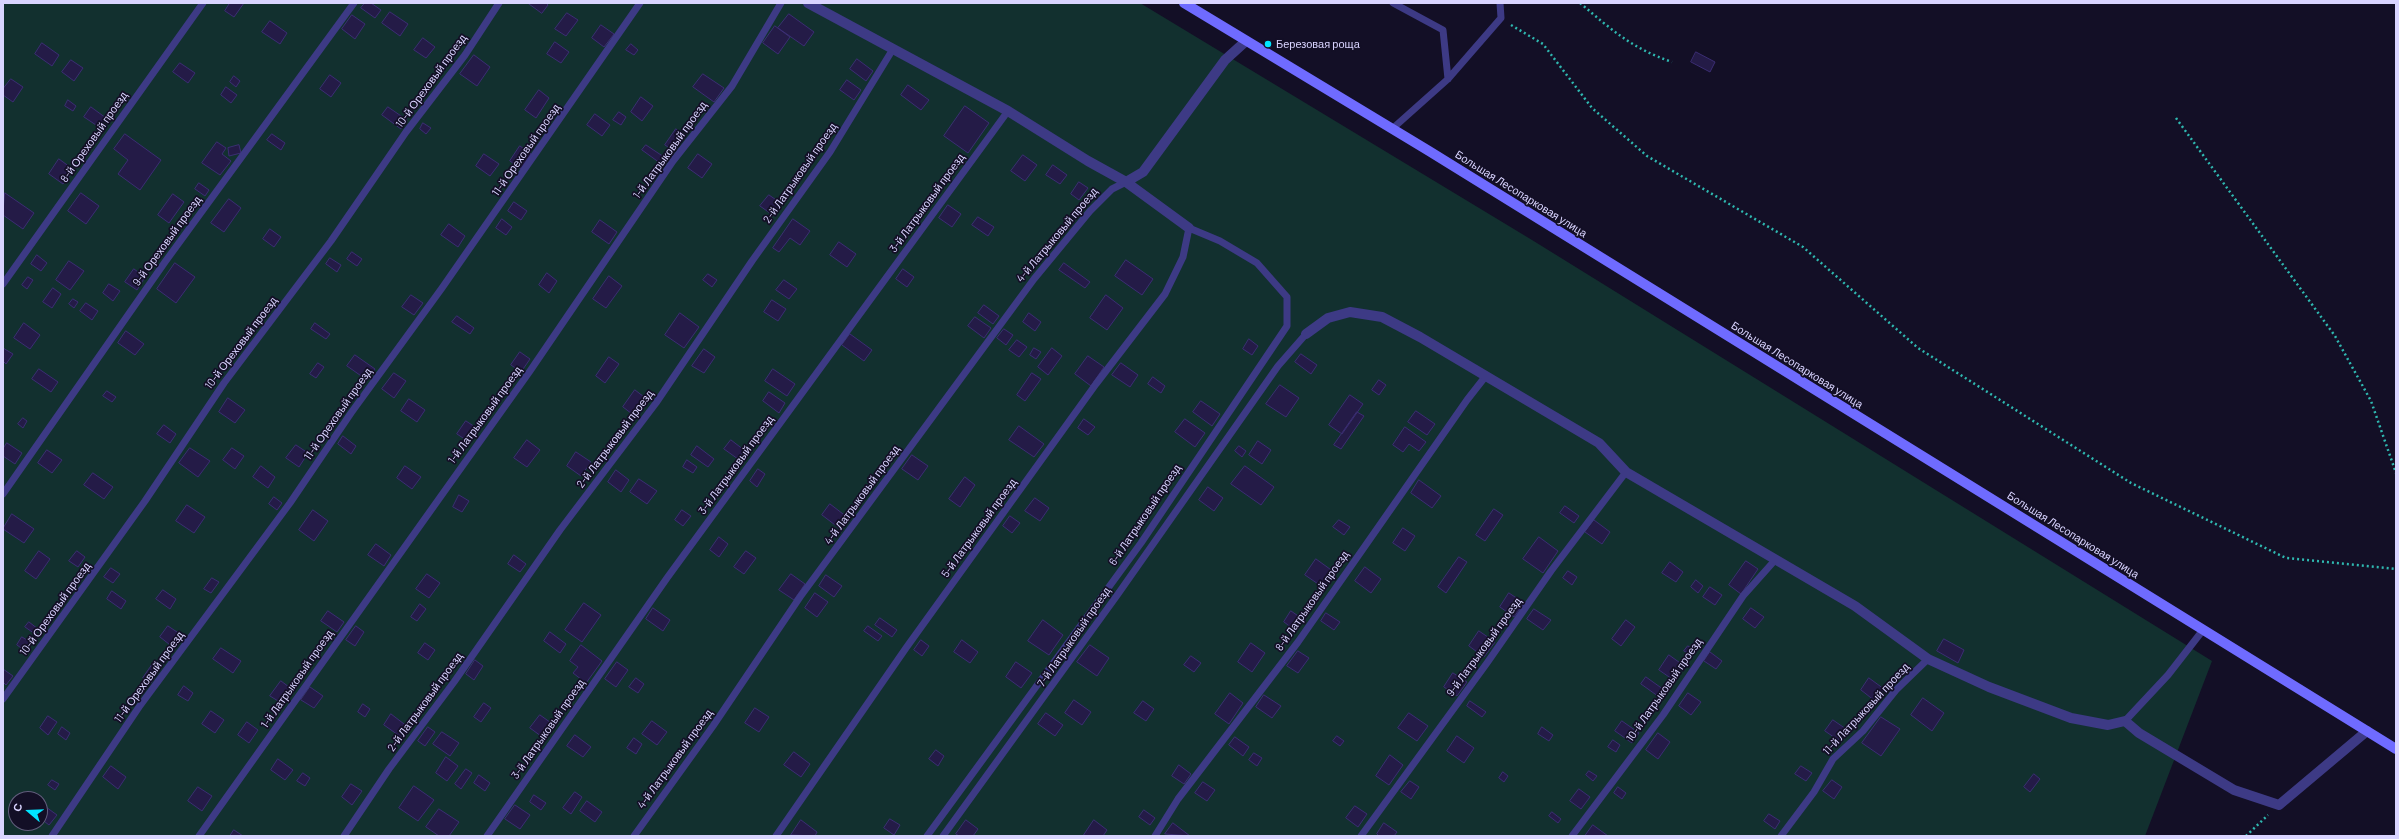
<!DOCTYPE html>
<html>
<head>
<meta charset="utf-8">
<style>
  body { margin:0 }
  #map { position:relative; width:2399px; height:839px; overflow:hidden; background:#130f26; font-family:Barlow,sans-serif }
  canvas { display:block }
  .frame { position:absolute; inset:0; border:4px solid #d9d4ff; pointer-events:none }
  .north { position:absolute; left:8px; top:791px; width:40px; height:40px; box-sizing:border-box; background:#130f26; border:1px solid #625e7d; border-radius:50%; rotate:289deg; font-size:11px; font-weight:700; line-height:16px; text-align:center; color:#d9d4ff }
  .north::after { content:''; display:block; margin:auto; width:14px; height:18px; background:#00e5ff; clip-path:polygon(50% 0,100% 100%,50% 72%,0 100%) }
</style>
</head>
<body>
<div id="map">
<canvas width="2399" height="839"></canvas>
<div class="frame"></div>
<div class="north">С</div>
</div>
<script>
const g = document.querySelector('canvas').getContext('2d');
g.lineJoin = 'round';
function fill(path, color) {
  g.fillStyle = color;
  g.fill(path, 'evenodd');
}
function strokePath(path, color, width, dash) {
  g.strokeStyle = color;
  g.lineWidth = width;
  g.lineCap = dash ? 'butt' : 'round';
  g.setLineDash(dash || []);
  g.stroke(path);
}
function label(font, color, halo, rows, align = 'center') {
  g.font = font + ' Barlow,sans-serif';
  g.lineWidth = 3.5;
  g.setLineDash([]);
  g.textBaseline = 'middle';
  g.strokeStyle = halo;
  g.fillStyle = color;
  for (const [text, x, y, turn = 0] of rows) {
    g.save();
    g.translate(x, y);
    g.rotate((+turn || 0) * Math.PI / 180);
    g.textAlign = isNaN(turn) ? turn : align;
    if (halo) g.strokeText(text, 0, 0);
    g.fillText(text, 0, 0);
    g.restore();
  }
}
fill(new Path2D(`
  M3 3H1140L1532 240 2212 661 2145 836H3ZM16 799H40V823H16Z`), '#12302f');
const building = new Path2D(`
  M230 3H244L234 17 225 11Z
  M365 3H371L381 10 375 18 361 8Z
  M528 3H546L548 5 542 13Z
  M390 12 408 24 400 36 382 23Z
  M567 13 578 20 566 36 555 29Z
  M789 14 814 32 804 46 778 28Z
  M352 15 365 24 355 39 342 29Z
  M270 21 287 33 280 44 262 32Z
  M601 25 614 34 604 47 592 38Z
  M775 26 790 37 778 54 763 43Z
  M423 38 435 47 426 58 414 50Z
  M555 42 569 52 561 63 547 54Z
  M42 43 59 55 52 66 35 54Z
  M631 44 638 50 634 55 626 50Z
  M1696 52 1715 62 1710 72 1691 62Z
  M474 55 490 67 477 86 460 74Z
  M857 59 873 71 866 81 850 69Z
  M71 60 83 68 74 81 62 72Z
  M180 63 195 73 188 83 173 72Z
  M703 74 724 88 714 102 693 87Z
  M330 75 341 83 331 97 320 89Z
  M234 76 240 81 236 87 230 82Z
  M11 79 23 87 13 102 3 95V89Z
  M847 80 861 90 854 100 840 90Z
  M908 85 929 100 921 110 901 95Z
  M226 87 237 95 231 103 221 95Z
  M539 90 549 98 536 118 525 110Z
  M641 97 653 106 642 121 631 112Z
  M68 100 76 106 73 111 65 106Z
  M965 106 989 123 968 153 944 136Z
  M91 107 106 118 99 127 84 117Z
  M388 107 407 120 401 129 382 115Z
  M619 112 626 117 621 125 613 120Z
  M595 114 610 125 602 136 587 125Z
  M423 123 431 128 426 134 420 129Z
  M676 129 682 134 671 149 665 145Z
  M125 134 161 160 140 190 118 174 128 160 114 149Z
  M272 134 285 143 281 150 267 140Z
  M217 142 226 148 222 154 231 161 220 175 202 163Z
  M239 145 241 153 229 156 228 148Z
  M646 145 664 157 660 163 642 150Z
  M520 146 531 154 521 169 510 161Z
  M484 154 499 164 490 176 476 166Z
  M698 154 712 164 702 178 688 168Z
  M1023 155 1037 165 1025 181 1011 171Z
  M59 159 74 170 63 184 49 174Z
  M1053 165 1067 175 1060 184 1046 175Z
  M1079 182 1088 188 1079 200 1071 194Z
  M199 183 209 190 205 196 195 189Z
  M5 193 34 213 23 229 3 215Z
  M81 193 99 206 86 224 68 211Z
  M173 194 184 202 169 223 158 215Z
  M769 195 782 204 774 216 760 206Z
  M229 199 241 208 224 232 211 223Z
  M514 202 527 211 521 220 508 211Z
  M948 205 961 214 952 227 939 218Z
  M978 217 994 227 988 236 972 225Z
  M502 219 512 227 506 235 496 228Z
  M793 219 810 231 800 245 790 238 779 252 773 248Z
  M600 220 617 232 609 244 592 232Z
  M449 224 465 236 458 247 441 235Z
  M270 229 281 237 274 247 263 239Z
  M839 242 856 254 847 267 830 255Z
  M352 252 362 259 357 266 347 259Z
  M37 255 47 263 41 271 31 264Z
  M330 258 341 265 337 272 326 264Z
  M1126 260 1153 279 1142 295 1115 276Z
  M69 261 84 271 70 290 56 280Z
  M175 263 195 277 176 303 157 289Z
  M1064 263 1090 282 1085 288 1059 270Z
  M134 269 145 277 137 290 125 282Z
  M903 269 914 277 907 287 896 279Z
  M547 273 557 281 549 293 539 285Z
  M708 274 717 280 712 287 703 280Z
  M609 276 622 286 606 308 593 299Z
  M28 277 33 280 27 289 22 285Z
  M784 280 797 289 789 299 776 290Z
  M109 284 120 291 113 301 103 293Z
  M53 288 61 294 52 308 43 302Z
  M411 295 423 303 414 315 402 307Z
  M1106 295 1123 308 1107 330 1090 318Z
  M73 299 78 302 74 308 69 304Z
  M772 300 786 309 778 321 764 312Z
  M86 303 98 311 92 320 80 311Z
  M984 305 999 316 993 324 978 313Z
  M680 313 699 327 684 348 665 335Z
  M1029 313 1041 322 1035 331 1023 322Z
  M457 316 474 328 470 334 452 322Z
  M975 317 991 328 984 338 968 326Z
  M24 323 40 335 30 349 14 338Z
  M315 323 330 334 326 339 311 329Z
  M1004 329 1013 335 1006 345 997 338Z
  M126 331 144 344 135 355 118 343Z
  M850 334 872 350 864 361 842 345Z
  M1249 339 1258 346 1252 355 1243 349Z
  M1017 340 1027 347 1019 357 1009 350Z
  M3 348 13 354 6 364 3 361Z
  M1034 348 1041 352 1036 359 1030 355Z
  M1052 348 1062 356 1048 375 1038 367Z
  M704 349 715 357 704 373 692 366Z
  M520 352 530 359 521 372 511 365Z
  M1301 354 1317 365 1311 374 1295 362Z
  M355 355 375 369 367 380 347 366Z
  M1088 356 1104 367 1091 386 1075 374Z
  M609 357 619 364 605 383 596 376Z
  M318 363 324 367 316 378 310 374Z
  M1121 363 1138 375 1130 387 1112 375Z
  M39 369 58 382 51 392 32 379Z
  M773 369 795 384 787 396 765 381Z
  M394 373 406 381 394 398 382 389Z
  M1032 373 1041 379 1025 401 1017 395Z
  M1153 377 1165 386 1161 393 1148 384Z
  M1379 380 1386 385 1379 395 1372 390Z
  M1280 385 1299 398 1286 417 1266 404Z
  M635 390 648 400 636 417 623 407Z
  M107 391 116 397 112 402 103 396Z
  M769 392 785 403 779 413 763 401Z
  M1350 395 1363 404 1342 434 1329 425Z
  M228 398 245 410 235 423 219 412Z
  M409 399 425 410 417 422 401 411Z
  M1201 401 1220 414 1212 426 1193 412Z
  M1416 411 1435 424 1427 435 1408 422Z
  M1357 412 1364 416 1341 449 1334 445Z
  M23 418 27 421 23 428 18 424Z
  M1084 419 1095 427 1088 435 1078 428Z
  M1185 419 1205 433 1195 447 1175 432Z
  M466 421 478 429 469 442 457 434Z
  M164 425 176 434 170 443 157 434Z
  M1019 426 1044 444 1034 457 1009 440Z
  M1405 427 1426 442 1419 451 1409 444 1403 452 1393 445Z
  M343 436 356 446 351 454 338 444Z
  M527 440 540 450 527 467 514 458Z
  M731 440 744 450 738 459 724 449Z
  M1258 441 1271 450 1262 464 1249 455Z
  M7 443 22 453 15 464 3 456V449Z
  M296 445 308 453 299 467 286 458Z
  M697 446 714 459 708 467 691 455Z
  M1239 446 1246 451 1242 457 1235 451Z
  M190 448 210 461 198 477 179 463Z
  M232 448 244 456 235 469 223 460Z
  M47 450 62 460 52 473 38 463Z
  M576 452 591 462 581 476 567 466Z
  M912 455 928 466 918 480 902 469Z
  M687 460 697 467 693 473 683 467Z
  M261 466 275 477 268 488 253 477Z
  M405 466 421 477 412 489 397 478Z
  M1245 466 1274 487 1261 505 1231 484Z
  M758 469 765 474 757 487 750 481Z
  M616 470 629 480 621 492 608 482Z
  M93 473 113 487 104 499 84 485Z
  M965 477 975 485 960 507 949 499Z
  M639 479 657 491 647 504 630 492Z
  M1419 480 1441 496 1432 508 1411 493Z
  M1208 487 1223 498 1214 511 1199 500Z
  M459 495 469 501 462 512 453 507Z
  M274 497 282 503 277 510 269 504Z
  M1035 498 1049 508 1040 521 1025 511Z
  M830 504 847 517 839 528 822 515Z
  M187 505 205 517 194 533 176 521Z
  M1565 506 1579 516 1574 523 1560 513Z
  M1494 509 1503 515 1485 541 1476 535Z
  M313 510 328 521 314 541 299 530Z
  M682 510 691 516 683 526 675 520Z
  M12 514 34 529 24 543 3 529Z
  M1010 516 1020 523 1012 533 1003 526Z
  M1339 520 1350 527 1344 535 1333 527Z
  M1594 520 1610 532 1602 544 1585 532Z
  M1403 528 1415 536 1405 551 1393 543Z
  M719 537 728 544 719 557 710 550Z
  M1539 537 1558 551 1543 573 1523 559Z
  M376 544 391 555 384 566 368 555Z
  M39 551 50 559 36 579 25 571Z
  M77 551 85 557 78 567 69 561Z
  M746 551 756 558 744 574 734 567Z
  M514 555 526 564 520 572 508 564Z
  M1459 557 1467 562 1446 593 1438 587Z
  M1316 559 1334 572 1324 588 1305 575Z
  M1746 561 1758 569 1741 594 1729 585Z
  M1670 562 1683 572 1676 582 1662 573Z
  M1365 567 1381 579 1371 593 1355 581Z
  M111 568 120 574 113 583 104 577Z
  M1568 571 1577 577 1572 585 1563 578Z
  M427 574 440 583 429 598 416 589Z
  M791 574 805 584 794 600 779 590Z
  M826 575 842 586 834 597 819 586Z
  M212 578 219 582 211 593 204 589Z
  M1696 580 1703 586 1698 593 1691 587Z
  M1710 587 1722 595 1715 605 1703 597Z
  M163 590 176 599 170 609 156 599Z
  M112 591 126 601 121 609 107 599Z
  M815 593 828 602 817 617 805 608Z
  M1509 593 1524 603 1514 617 1500 607Z
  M584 603 601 615 582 642 565 630Z
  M420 604 426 609 417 621 411 617Z
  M653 608 670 620 663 631 646 619Z
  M1751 608 1764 617 1755 628 1743 619Z
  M1534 609 1551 620 1543 630 1527 619Z
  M328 611 344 622 337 632 321 621Z
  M1291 611 1304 620 1296 631 1284 622Z
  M1326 613 1340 622 1334 630 1321 621Z
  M880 618 897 630 892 637 875 625Z
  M1043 620 1063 635 1049 655 1028 641Z
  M1626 620 1635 627 1621 646 1612 639Z
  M29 622 38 629 35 634 25 627Z
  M168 626 183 636 174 648 160 637Z
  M356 626 364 632 355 646 346 640Z
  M868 626 882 636 878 641 864 631Z
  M1479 631 1495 642 1484 657 1469 646Z
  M550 632 566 644 560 653 544 641Z
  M22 637 30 642 24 650 17 645Z
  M1944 639 1964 650 1958 663 1937 651Z
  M921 640 929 646 922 656 914 650Z
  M962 640 978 652 970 663 954 652Z
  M425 643 435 650 428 660 418 653Z
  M1251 643 1265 653 1252 672 1238 662Z
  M581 645 602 661 586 683 573 673 578 667 570 661Z
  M1090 645 1109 658 1097 676 1077 662Z
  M1688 646 1694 650 1691 655 1684 651Z
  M221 648 241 661 233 673 213 659Z
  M1298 651 1309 658 1298 673 1287 666Z
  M1710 652 1722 661 1716 669 1704 661Z
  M1669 655 1683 665 1672 679 1659 670Z
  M1191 656 1201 663 1194 672 1184 665Z
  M475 660 483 666 474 680 466 674Z
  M617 662 628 670 616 687 605 679Z
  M1016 662 1032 673 1021 688 1006 677Z
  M152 665 159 670 151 683 143 678Z
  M3 669 13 676 6 685 3 682Z
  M1453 673 1467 682 1457 696 1444 687Z
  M1646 677 1667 692 1662 699 1641 684Z
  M636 678 644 684 638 693 629 687Z
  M1869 678 1884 689 1875 701 1861 690Z
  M281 681 293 690 283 704 270 696Z
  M184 686 193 693 188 701 178 695Z
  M310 687 323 696 314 708 301 700Z
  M1230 693 1243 703 1229 724 1215 714Z
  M1688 693 1701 702 1691 715 1679 706Z
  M1264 695 1281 706 1272 718 1256 707Z
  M1923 698 1944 713 1932 731 1911 715Z
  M1074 700 1091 712 1082 725 1065 713Z
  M1143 701 1154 709 1146 721 1134 713Z
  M1470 701 1486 712 1482 717 1467 706Z
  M484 703 491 708 481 722 474 717Z
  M363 704 370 709 365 717 358 712Z
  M755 708 769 717 759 732 745 723Z
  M211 711 224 720 215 733 202 724Z
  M1046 713 1063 725 1055 736 1038 724Z
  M1409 713 1428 726 1417 741 1398 728Z
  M391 714 408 727 401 737 384 725Z
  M540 715 554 725 545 739 530 728Z
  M48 716 57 722 48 735 40 728Z
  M1881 717 1900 729 1881 756 1862 743Z
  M1833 720 1846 729 1838 740 1825 731Z
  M652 721 667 732 657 745 642 734Z
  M1622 721 1639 733 1632 743 1615 731Z
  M247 722 258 730 249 743 238 735Z
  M62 727 70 733 66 740 58 734Z
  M428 727 435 732 425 746 418 741Z
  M1542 727 1553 735 1549 741 1538 734Z
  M442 732 459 743 450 756 433 744Z
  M1658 733 1670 742 1658 759 1646 750Z
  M575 735 591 747 583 757 567 746Z
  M1337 736 1344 741 1340 746 1333 741Z
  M1457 736 1474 748 1464 763 1447 751Z
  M1235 737 1249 747 1243 756 1229 745Z
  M634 738 642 744 636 754 627 748Z
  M1613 740 1620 745 1616 752 1608 747Z
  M936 750 944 756 938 766 929 759Z
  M794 752 810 764 801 777 784 765Z
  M1254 753 1262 758 1257 766 1249 760Z
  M1390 755 1403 765 1389 785 1376 776Z
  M446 757 458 766 447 781 436 773Z
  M278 759 293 770 285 780 271 770Z
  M1179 765 1191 774 1184 784 1172 776Z
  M111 766 126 777 118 789 103 777Z
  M1801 766 1812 773 1806 781 1795 774Z
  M466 769 472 773 461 789 455 784Z
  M1589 771 1597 776 1593 781 1586 775Z
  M1503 772 1508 776 1504 782 1499 778Z
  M303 773 310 778 305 786 297 781Z
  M2034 774 2040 779 2030 792 2024 787Z
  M479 775 490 783 485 791 474 783Z
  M52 780 59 784 55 790 48 785Z
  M1832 780 1842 787 1834 799 1823 791Z
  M1410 781 1419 787 1411 799 1401 792Z
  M1203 782 1215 790 1207 801 1195 793Z
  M351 784 362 791 352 805 342 797Z
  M414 786 434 800 418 821 399 808Z
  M198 787 212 796 202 811 188 801Z
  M1618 787 1626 793 1622 799 1614 793Z
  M1579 789 1590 797 1581 809 1570 801Z
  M575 792 582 797 571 814 563 808Z
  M534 795 546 803 541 810 530 802Z
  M587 801 602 812 595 822 580 811Z
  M515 805 530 815 520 829 505 819Z
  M1355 806 1367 814 1358 827 1346 818Z
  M46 807 57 815 49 825 40 818Z
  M439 809 459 822 449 836H439L426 827Z
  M1144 810 1155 818 1150 825 1139 817Z
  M1552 812 1561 819 1558 823 1549 816Z
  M1769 814 1780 821 1775 829 1764 821Z
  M890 819 900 825 894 835 884 828Z
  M801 820 817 832 815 836 791 835Z
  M966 820 978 829 973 836H959L956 834Z
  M1094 820 1107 830 1103 836H1086L1084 835Z
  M1173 823 1190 836 1165 834Z
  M1384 823 1397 832 1394 836H1379L1377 834Z
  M1593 825 1608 836H1585Z
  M234 830 243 836H230Z`);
fill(building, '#241b47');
strokePath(building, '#3b2d73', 1);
strokePath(new Path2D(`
  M1580 3C1612 30 1631 48 1672 62
  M1511 25 1543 44 1592 108 1647 156 1803 247 1918 348 2131 483 2286 558 2396 569
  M2176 118 2335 336 2371 401 2396 473
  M2246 836 2268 815`), '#2fb8b0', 2.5, [2, 3]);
strokePath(new Path2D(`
  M1393 3 1443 30 1448 79
  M1392 129 1448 79 1501 18 1500 3
  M3 284 203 3
  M3 494 165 262 354 3
  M3 699 145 501 224 383 331 241 406 132 465 55 499 3
  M2125 721 2168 675 2203 630
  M52 836 139 707 290 503 351 413 442 288 640 3
  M199 836 530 371 673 161 732 86 781 3
  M344 836 389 769 454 682 560 530 656 403 752 261 830 152 893 49
  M487 836 667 578 1008 111
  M634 836 713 726 800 597 1034 279 1090 211 1112 189 1126 182
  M776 836 906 648 1096 384 1165 294 1183 257 1189 228 1220 241 1257 263 1287 297V326L1141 543 927 836
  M943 836 1118 594 1278 366 1306 334
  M1155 836 1178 799 1298 642 1467 400 1485 377
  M1361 836 1487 663 1551 571 1626 472
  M1572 836 1663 715 1743 596 1776 559
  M1781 836 1814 792 1833 759 1863 731 1896 690 1928 659`), '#3d3a85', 7);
strokePath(new Path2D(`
  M808 3 1008 111 1088 161 1126 182 1189 228
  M1126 182 1143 172 1225 60 1246 41
  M1306 334 1328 318 1350 312 1382 317 1420 337 1599 443 1626 472 1855 606 1928 659 1989 687 2071 718 2108 725 2125 721 2139 733 2234 790 2279 805 2367 731`), '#3d3a85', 10);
strokePath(new Path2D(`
  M1184 3 1429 151 2396 749`), '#6f6bff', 10);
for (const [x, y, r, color] of [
  [1268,44,4,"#00e5ff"]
]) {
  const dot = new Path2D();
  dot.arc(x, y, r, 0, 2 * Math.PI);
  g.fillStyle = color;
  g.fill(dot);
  strokePath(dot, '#130f26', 1.5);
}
label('11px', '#d9d4ff', '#130f26', [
  ["Березовая роща",1276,44]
], 'left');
label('11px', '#d9d4ff', '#130f26', [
  ["10-й Ореховый проезд",431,81,-54],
  ["8-й Ореховый проезд",94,137,-55],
  ["11-й Ореховый проезд",526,150,-55],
  ["1-й Латрыковый проезд",670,150,-54],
  ["2-й Латрыковый проезд",800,173,-55],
  ["Большая Лесопарковая улица",1521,194,32],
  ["3-й Латрыковый проезд",927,203,-54],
  ["4-й Латрыковый проезд",1057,235,-50],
  ["9-й Ореховый проезд",167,241,-54],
  ["10-й Ореховый проезд",241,343,-53],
  ["Большая Лесопарковая улица",1797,365,32],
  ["11-й Ореховый проезд",338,414,-55],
  ["1-й Латрыковый проезд",485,415,-54],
  ["2-й Латрыковый проезд",615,439,-53],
  ["3-й Латрыковый проезд",736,465,-54],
  ["4-й Латрыковый проезд",862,495,-54],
  ["6-й Латрыковый проезд",1145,515,-56],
  ["5-й Латрыковый проезд",979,528,-54],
  ["Большая Лесопарковая улица",2073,535,32],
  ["8-й Латрыковый проезд",1312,601,-55],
  ["10-й Ореховый проезд",55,609,-54],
  ["7-й Латрыковый проезд",1074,637,-55],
  ["9-й Латрыковый проезд",1484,647,-54],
  ["11-й Ореховый проезд",149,677,-54],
  ["1-й Латрыковый проезд",297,679,-55],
  ["10-й Латрыковый проезд",1664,690,-55],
  ["2-й Латрыковый проезд",425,702,-54],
  ["11-й Латрыковый проезд",1866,709,-47],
  ["3-й Латрыковый проезд",548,729,-55],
  ["4-й Латрыковый проезд",675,759,-54]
]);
</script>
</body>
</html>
